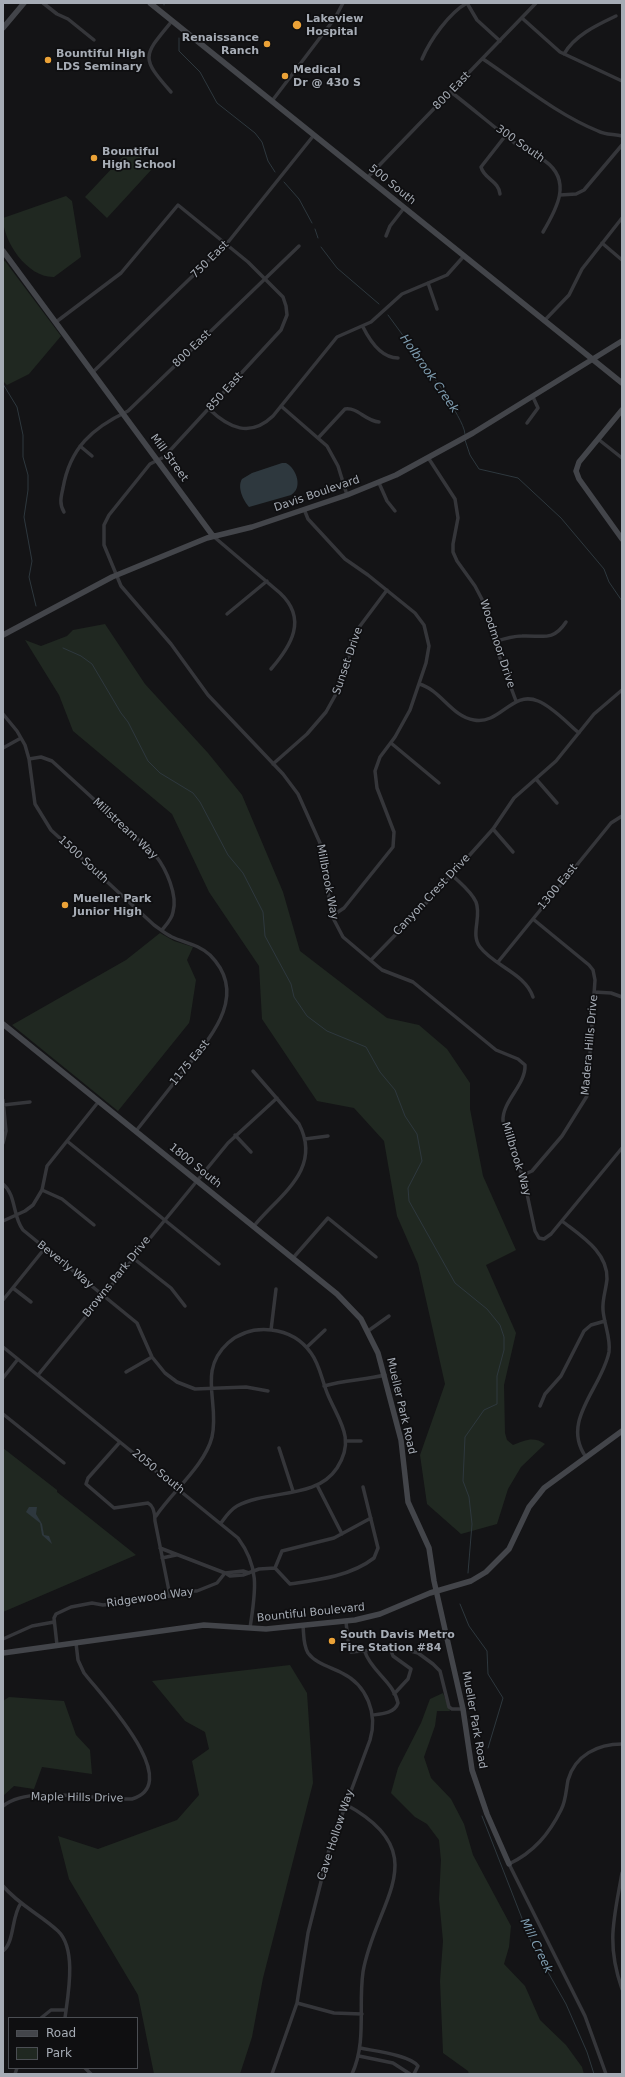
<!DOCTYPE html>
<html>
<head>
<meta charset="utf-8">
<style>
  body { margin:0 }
  #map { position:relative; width:625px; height:2077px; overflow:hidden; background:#141416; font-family:"DejaVu Sans",sans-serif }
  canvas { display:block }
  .frame { position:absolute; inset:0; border:4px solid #a6acb5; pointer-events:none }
  .legend { position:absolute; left:8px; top:2017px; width:130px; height:52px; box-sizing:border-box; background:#0f0f11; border:1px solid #4b4e53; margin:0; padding:5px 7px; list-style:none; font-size:12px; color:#a6acb5 }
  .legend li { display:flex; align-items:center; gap:8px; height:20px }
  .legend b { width:20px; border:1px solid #4b4e53 }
</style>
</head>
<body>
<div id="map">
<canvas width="625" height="2077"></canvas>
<div class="frame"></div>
<ul class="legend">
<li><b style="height:5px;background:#43454a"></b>Road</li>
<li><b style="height:11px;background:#202821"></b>Park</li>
</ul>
</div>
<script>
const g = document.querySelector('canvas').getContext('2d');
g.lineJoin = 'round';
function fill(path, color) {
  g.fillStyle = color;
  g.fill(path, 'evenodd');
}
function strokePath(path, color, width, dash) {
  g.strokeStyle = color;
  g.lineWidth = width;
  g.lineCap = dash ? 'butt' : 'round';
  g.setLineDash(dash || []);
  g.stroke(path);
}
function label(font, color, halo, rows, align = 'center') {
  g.font = font + ' "DejaVu Sans",sans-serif';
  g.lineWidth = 3.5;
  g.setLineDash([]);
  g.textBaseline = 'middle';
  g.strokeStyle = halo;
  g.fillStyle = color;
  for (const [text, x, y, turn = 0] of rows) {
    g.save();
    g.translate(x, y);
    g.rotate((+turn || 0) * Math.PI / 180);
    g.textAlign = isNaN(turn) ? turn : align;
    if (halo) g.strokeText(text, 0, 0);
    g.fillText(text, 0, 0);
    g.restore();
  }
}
fill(new Path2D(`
  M131 148 152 169 107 218 85 197Z
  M66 196 72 201 81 257 54 277C28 278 3 242 3 218Z
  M5 261 61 336 29 374 7 385 3 381V262Z
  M105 624 145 684 208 753 242 795 283 892 300 951 387 1018 419 1025 447 1049 470 1083V1109L483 1176 516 1250 486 1265 516 1333 504 1385 505 1433 507 1440 513 1445C525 1440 534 1436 545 1444L521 1467 508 1489 497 1524 461 1534 427 1504 420 1455 445 1384 418 1264 397 1216 384 1141 354 1108 317 1101 262 1019 259 966 209 892 172 814 73 731 59 695 25 640 41 646 67 636 73 630Z
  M160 933 174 941 193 947 187 960 196 980 190 1019 189 1023 118 1111 12 1025 126 960Z
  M3 1448 57 1490V1492L136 1555 3 1612Z
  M290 1665 307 1693 313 1783 263 1978 252 2037 240 2074H154L138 1995 69 1879 58 1836 98 1849 177 1820 199 1795 192 1761 209 1749 205 1732 185 1721 152 1681Z
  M443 1693 450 1711H437L435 1726 424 1757 431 1778 451 1799 464 1824 473 1855 511 1926 509 1947 504 1964 525 1986 540 2020 566 2045 582 2067 584 2074H469L468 2071 443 2053 440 1981 443 1941 439 1899 441 1860 439 1840 427 1824 415 1817 391 1793 398 1768 421 1723 430 1699Z
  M9 1697 64 1701 76 1735 90 1750 92 1774 42 1767 34 1789 14 1786 3 1796V1701Z`), '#202821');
fill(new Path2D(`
  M282 463H286C297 469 303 488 291 495L249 507C243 500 237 487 242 479L252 473Z
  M29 1507H37L36 1514 42 1524 44 1535 49 1536 52 1544 42 1535 40 1523 26 1512Z`), '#2e383e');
strokePath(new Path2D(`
  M164 5V3
  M179 38V51L200 72 217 103 255 133 262 142 268 161 275 172
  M284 182 299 199 312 223
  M315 229 318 238
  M321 247 337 268 379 304
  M388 315 448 397C452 408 464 423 465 434
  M3 384 17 407 23 435V457L28 475V490L24 517 32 561 29 577 36 606
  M465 440 470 455 479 469 518 478 561 518 604 569 609 582 622 601
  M63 648 81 656 92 664 121 713 128 722 148 761 160 773 193 793 200 802 228 855 243 873 263 912 265 936 291 984 294 997 307 1016 327 1031 366 1047 380 1072 395 1090 405 1116 417 1134 422 1161 408 1188 409 1201 455 1283 487 1309 500 1325 504 1337V1350L497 1376V1404L484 1410 465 1437 463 1481 469 1497 472 1524 468 1573
  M460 1604 469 1626 487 1651 488 1674 503 1698 488 1748
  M482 1816 532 1944 566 2004 587 2052 594 2074`), '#2e383e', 1);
strokePath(new Path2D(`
  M43 3 57 14 68 19 94 40
  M467 3 477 20 500 41
  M522 18 560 52 622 81
  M564 54C575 35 597 25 616 16
  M422 59C430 40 449 13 467 3
  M483 59C519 83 558 115 598 131 605 135 614 134 622 136
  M171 92C140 57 143 56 172 21
  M451 92C473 109 494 127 516 144 525 151 536 155 545 161 573 181 556 210 543 232
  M272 101 335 18 343 3
  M367 178 536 3
  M500 194C499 181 484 179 481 167L506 135
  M560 195 576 194 584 190 622 145
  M386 236 390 226 404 208
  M602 243 622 260
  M428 283 437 309
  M544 321 569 295 582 269 622 218
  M56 322 121 273 178 205 248 262 283 297 286 306 287 315 281 330 164 457 150 464 109 515 104 525V545L121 586 171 644 208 695 283 774 298 794 320 843 332 916 343 937 382 970 413 982 496 1050 518 1059 525 1065C526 1085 502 1101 503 1121L524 1180 535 1231 539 1238 544 1239 551 1234 622 1148
  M363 327C370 341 381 358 398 358
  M93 372 229 241 314 135
  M281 406 327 446 338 466 347 495
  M209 409C229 428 250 438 273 416L337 337 371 322 402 294 447 275 464 256
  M527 423 538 408 533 397
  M319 437 345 409C358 407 365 421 379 422
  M598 439 622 458
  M80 446 92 456
  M429 459 455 499 458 518 453 544V552L457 561 475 586 486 607 494 642 516 701
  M379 483 387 501 395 511
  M304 509 308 519 345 559 368 575 415 613 424 625 429 646 426 663 410 710 395 737 380 757 375 771 377 788 394 832 393 847 344 908 332 916
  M64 512C59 504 61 497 63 488 70 448 92 428 128 411L299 246
  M213 536 280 593C308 619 291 646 271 669
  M227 614 267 581
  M494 642C503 639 512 636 522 636 542 635 553 642 566 622
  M419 684C440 689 452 717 474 720 500 725 512 690 538 701 553 707 567 723 579 733
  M3 714 17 731 25 745 29 759 35 804 51 830 154 925C160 929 165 934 172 937 185 943 198 944 210 955 251 996 208 1040 181 1074 166 1093 151 1112 136 1131
  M391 743 439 783
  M3 748 21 738
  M29 759 41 757 52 761 156 856C166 869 178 895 173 912 172 919 166 925 162 930
  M273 764 307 734 326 712 341 685 357 630 387 590
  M536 779 557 803
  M493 829 513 852
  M452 875C461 884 471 891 476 902 482 917 470 934 480 947 494 966 525 973 533 997
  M371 960 432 897 493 829 514 798 556 761 594 714 622 690
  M498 962 611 823 622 816
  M594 992 611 993 622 997
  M253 1071 299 1124C323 1170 278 1196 254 1226
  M3 1100 6 1131 3 1143
  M3 1105 30 1102
  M235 1135 251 1152
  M305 1139 328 1136
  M67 1141 219 1264
  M523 1175 532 1171 562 1136 587 1096 595 980 593 970 589 965 533 919
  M3 1184C17 1196 12 1216 23 1230L137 1323 152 1357 165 1373 177 1382 195 1389 246 1387 268 1391
  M42 1190 62 1199 94 1225
  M3 1221 25 1211 33 1205 42 1190 47 1166 99 1101
  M562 1221C581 1236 608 1252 607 1279 606 1290 602 1300 603 1310 604 1324 611 1338 609 1352 602 1388 560 1421 586 1457
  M133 1258 171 1288 185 1306
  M293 1258 328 1218 376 1257
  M13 1288 31 1302
  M3 1300 45 1248
  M271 1330 276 1289
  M368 1331 389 1316
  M3 1347 238 1538C261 1569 255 1593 250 1628
  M307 1347 325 1330
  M126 1372 152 1357
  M38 1375 228 1143 277 1098
  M3 1378 18 1359
  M324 1386C344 1380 364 1380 385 1375
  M540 1406 545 1394 561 1376 584 1331 591 1325 605 1321
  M3 1414 64 1463
  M346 1441H361
  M120 1442 88 1478 86 1484 114 1508 148 1503C154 1506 155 1515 155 1521L170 1596
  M279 1448 293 1491
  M317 1485 342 1534
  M156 1516C172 1492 205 1465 212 1437 220 1403 197 1371 228 1343 252 1322 292 1326 311 1353 320 1365 322 1381 328 1395 339 1421 356 1439 337 1468 316 1500 268 1489 237 1506 230 1510 226 1516 221 1523
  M160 1548 225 1573
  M162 1558 176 1555
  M275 1568 290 1584C318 1580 351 1576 374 1558L378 1548 363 1487
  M275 1568 282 1551 334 1538 371 1518
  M227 1574 230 1576 243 1575 259 1569 275 1568
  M346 1622 349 1648 351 1652 395 1648 404 1649 418 1653 433 1664 440 1671 449 1707 452 1709H463
  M3 1639 32 1626 54 1622
  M57 1645 54 1618 56 1614 71 1607 92 1603 103 1605 170 1596 187 1591H197L217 1583 225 1573 243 1571 249 1573
  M390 1648 393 1656 411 1669 408 1679 394 1694
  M365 1652C371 1671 394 1682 398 1703 395 1713 382 1714 373 1715
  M345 1804C438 1854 375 1901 363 1972 358 2007 367 2041 352 2074
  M3 1806C31 1784 97 1801 132 1799 186 1783 100 1694 84 1673L78 1660 76 1643
  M622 1873C614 1919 606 1943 622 1989
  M3 1886C19 1905 41 1915 58 1931 77 1949 68 1995 65 2018
  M3 1951C15 1941 11 1917 21 1903
  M297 2003 334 2013 362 2014
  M41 2018 51 2010H66
  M360 2048C374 2051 410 2055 418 2066L414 2074
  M359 2056 393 2063 410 2074
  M85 2068 91 2074
  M15 2074 17 2068
  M272 2074 297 2003 308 1933 329 1850 370 1740C378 1714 367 1685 342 1673 331 1667 316 1664 308 1653 303 1645 304 1635 303 1626
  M606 2074 585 2016 509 1864C534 1852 549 1834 561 1810 566 1801 566 1790 568 1780 575 1755 598 1744 622 1744`), '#35363a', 3.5);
strokePath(new Path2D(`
  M150 3 622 383
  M3 28 24 3
  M3 251 213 536
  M622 410 579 462 576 471 579 479 622 539
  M3 635 112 577 207 538 252 527 347 495 396 475 473 433 622 341
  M3 1024 337 1294 361 1319 378 1353 401 1440 408 1502 429 1548 434 1581 463 1709 472 1770 487 1814 509 1864
  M3 1653 204 1625 266 1629 355 1620 380 1614 430 1593 471 1581 486 1572 509 1549 529 1507 544 1488 622 1431`), '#43454a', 5.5);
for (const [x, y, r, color] of [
  [297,25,5,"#eba237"],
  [267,44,4,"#eba237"],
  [48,60,4,"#eba237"],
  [285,76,4,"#eba237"],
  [94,158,4,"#eba237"],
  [65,905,4,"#eba237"],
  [332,1641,4,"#eba237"]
]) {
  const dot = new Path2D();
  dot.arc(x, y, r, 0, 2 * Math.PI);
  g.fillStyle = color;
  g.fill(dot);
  strokePath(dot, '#0f0f11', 1.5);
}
label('bold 11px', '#a6acb5', '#0f0f11', [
  ["Lakeview",306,19],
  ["Hospital",306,32],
  ["Renaissance",259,38,"right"],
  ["Ranch",259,51,"right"],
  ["Bountiful High",56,54],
  ["LDS Seminary",56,67],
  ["Medical",293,70],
  ["Dr @ 430 S",293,83],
  ["Bountiful",102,152],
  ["High School",102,165],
  ["Mueller Park",73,899],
  ["Junior High",73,912],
  ["South Davis Metro",340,1635],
  ["Fire Station #84",340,1648]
], 'left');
label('11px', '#a6acb5', '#0f0f11', [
  ["800 East",452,91,-46],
  ["300 South",520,144,35],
  ["500 South",392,185,39],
  ["750 East",210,260,-45],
  ["800 East",192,349,-44],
  ["850 East",225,392,-48],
  ["Mill Street",169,458,54],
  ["Davis Boulevard",317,494,-19],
  ["Woodmoor Drive",497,644,72],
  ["Sunset Drive",348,661,-71],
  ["Millstream Way",125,829,43],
  ["1500 South",83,860,43],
  ["Millbrook Way",327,882,79],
  ["1300 East",558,887,-51],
  ["Canyon Crest Drive",432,895,-47],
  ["Madera Hills Drive",590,1045,-85],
  ["1175 East",190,1063,-51],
  ["Millbrook Way",516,1159,73],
  ["1800 South",195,1166,39],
  ["Beverly Way",65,1265,39],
  ["Browns Park Drive",117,1277,-51],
  ["Mueller Park Road",401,1406,77],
  ["2050 South",158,1472,39],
  ["Ridgewood Way",150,1598,-8],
  ["Bountiful Boulevard",311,1613,-6],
  ["Mueller Park Road",474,1720,80],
  ["Maple Hills Drive",77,1798,1],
  ["Cave Hollow Way",336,1835,-72]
]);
label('italic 12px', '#7e9caf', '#0f0f11', [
  ["Holbrook Creek",429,374,55],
  ["Mill Creek",536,1946,64]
]);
</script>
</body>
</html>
